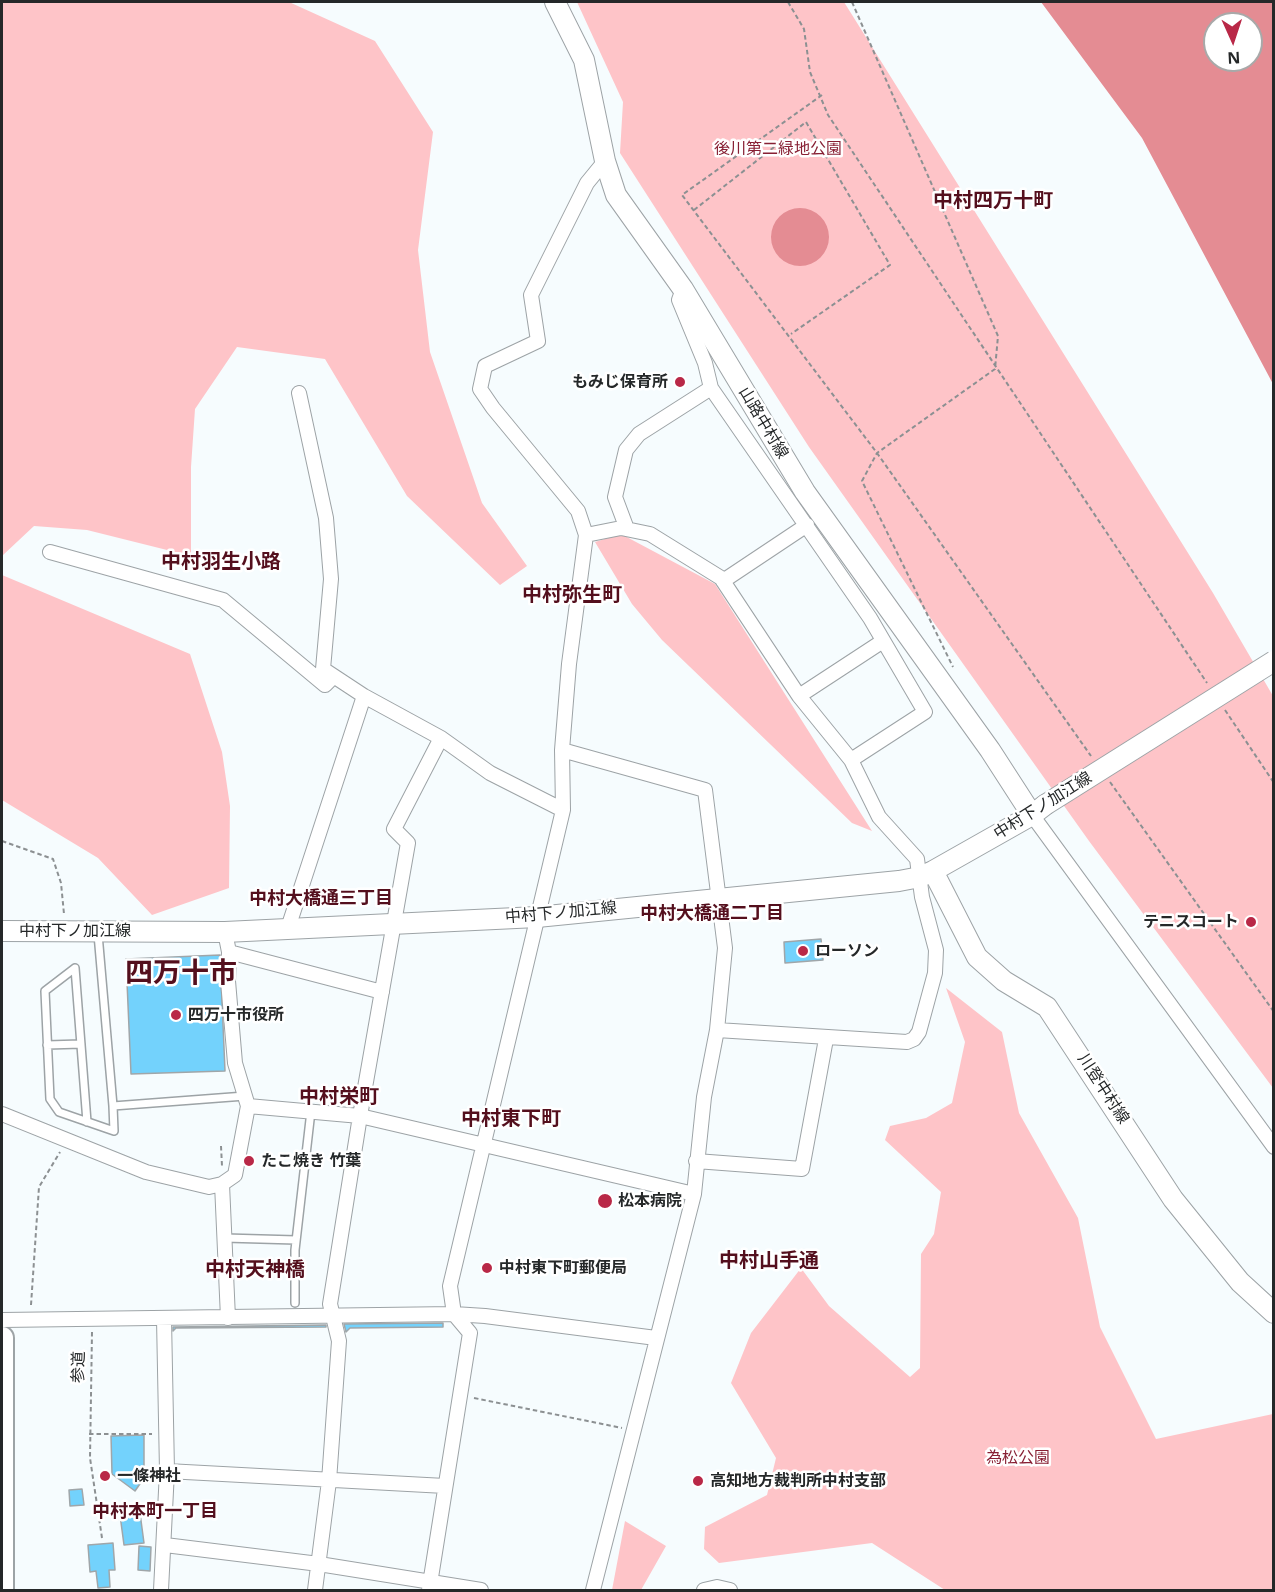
<!DOCTYPE html>
<html>
<head>
<meta charset="utf-8">
<style>
  body { margin:0 }
  #map { position:relative; width:1275px; height:1592px; overflow:hidden; background:#f6fcfe; font-family:"Noto Sans",sans-serif }
  canvas { display:block }
  .frame { position:absolute; inset:0; border:3px solid #252829; pointer-events:none }
  .north { position:absolute; left:1203px; top:12px; width:60px; height:60px; box-sizing:border-box; background:#fff; border:2px solid #a8a9a9; border-radius:50%; rotate:177deg; font-size:16px; font-weight:700; line-height:24px; text-align:center; color:#252829 }
  .north::after { content:''; display:block; margin:auto; width:21px; height:27px; background:#b92847; clip-path:polygon(50% 0,100% 100%,50% 72%,0 100%) }
</style>
</head>
<body>
<div id="map">
<canvas width="1275" height="1592"></canvas>
<div class="frame"></div>
<div class="north">N</div>
</div>
<script>
const g = document.querySelector('canvas').getContext('2d');
g.lineJoin = 'round';
function fill(path, color) {
  g.fillStyle = color;
  g.fill(path, 'evenodd');
}
function strokePath(path, color, width, dash) {
  g.strokeStyle = color;
  g.lineWidth = width;
  g.lineCap = dash ? 'butt' : 'round';
  g.setLineDash(dash || []);
  g.stroke(path);
}
function label(font, color, halo, rows, align = 'center') {
  g.font = font + ' "Noto Sans","Noto Sans JP",sans-serif';
  g.lineWidth = 5;
  g.setLineDash([]);
  g.textBaseline = 'middle';
  g.strokeStyle = halo;
  g.fillStyle = color;
  for (const [text, x, y, turn = 0] of rows) {
    g.save();
    g.translate(x, y);
    g.rotate((+turn || 0) * Math.PI / 180);
    g.textAlign = isNaN(turn) ? turn : align;
    if (halo) g.strokeText(text, 0, 0);
    g.fillText(text, 0, 0);
    g.restore();
  }
}
fill(new Path2D(`
  M2 2H289L375 41 433 132 418 250 430 352 482 503 527 566 500 585 407 496 325 359 237 347 195 409 191 467V556L87 530 34 526 2 556Z
  M577 2H844L1213 593 1273 696V1088L1089 841 809 447 620 153 623 102Z
  M621 534 715 584 872 831 852 823 662 640 632 604 595 542Z
  M2 575 190 654 222 752 230 806 229 888 152 915 98 858 2 800Z
  M946 988 1002 1032 1019 1113 1078 1218 1100 1327 1156 1439 1273 1414V1590H945L872 1543 719 1563 704 1549 705 1527 767 1495 776 1458 731 1383 751 1333 801 1268 829 1306 910 1377 920 1368 921 1254 934 1234 941 1192 885 1140 890 1126 926 1118 952 1103 965 1042Z
  M625 1521 666 1546 641 1590H612Z`), '#fec4c8');
fill(new Path2D(`
  M1041 2H1273V384L1142 138ZM1215 24H1251V60H1215Z
  M771 237a29 29 0 1 1 58 0a29 29 0 1 1-58 0Z`), '#e48c93');
const building = new Path2D(`
  M821 939 823 960 785 963 784 942Z
  M220 955 225 1071 131 1074 126 959Z
  M443 1323V1327L350 1328 346 1332 344 1324Z
  M326 1325V1327L176 1328 173 1331V1327Z
  M144 1435V1478L135 1491 112 1474 111 1436Z
  M82 1489 84 1505 70 1506 69 1490Z
  M140 1513 144 1543 124 1545 120 1515Z
  M113 1543 115 1570H109L110 1587 98 1588 96 1571 90 1572 88 1545Z
  M139 1546 151 1547 150 1571 138 1570Z`);
fill(building, '#73d2fc');
strokePath(building, '#a0a6a9', 1.5);
const service = new Path2D(`
  M98 934 113 1106 245 1096
  M47 1045 81 1044
  M87 1122 75 968 45 991 50 1099 59 1112 114 1131 113 1106
  M225 1238 296 1240
  M295 1303V1250L311 1111`);
const minor = new Path2D(`
  M683 289 679 300 705 363 711 388 870 618 925 712 851 760
  M299 393 326 518 331 579 323 669 364 696 441 738 490 773 563 810
  M627 529 615 497 626 450 639 434 711 388
  M586 535 621 528 650 534 721 578 799 696 851 760 879 817 917 859 922 897 936 950 935 973 919 1032 914 1039 907 1042 717 1030
  M50 552 223 600 325 685 333 677
  M723 581 807 525
  M799 696 883 641
  M562 750 705 790 725 948 717 1030 704 1097 694 1194 593 1590
  M1032 815 1274 1147
  M288 928 364 696
  M229 952 382 992
  M248 1106 360 1116 694 1194
  M2 1114 146 1172 209 1187 222 1184 235 1175 248 1106 235 1063 228 981 229 952 225 932
  M696 1161 802 1169 826 1039
  M222 1184 228 1318
  M2 1320 454 1314 485 1316 656 1338
  M167 1471 445 1486
  M165 1545 319 1564 481 1590
  M161 1590 167 1471 164 1319
  M315 1590 329 1481 339 1341 330 1304 360 1116 408 843 394 829 441 738
  M429 1590 470 1333 454 1314 450 1286 563 810 562 750 569 664 586 535 578 511 493 408 480 389 485 366 538 341 531 295 587 183 605 161
  M704 1590 717 1587 730 1590`);
const secondary = new Path2D(`
  M555 2 584 60 605 161 616 195 683 289 805 492 990 750 1032 815
  M933 871 977 957 1004 981 1047 1007 1173 1199 1240 1282 1274 1313
  M2 931 225 932 537 917 899 881 920 877 933 871 1032 815 1045 805`);
const trunk = new Path2D(`
  M2 1338V1590`);
strokePath(service, '#9da3a6', 10);
strokePath(minor, '#9da3a6', 16);
strokePath(secondary, '#9da3a6', 22);
strokePath(trunk, '#9da3a6', 26);
strokePath(new Path2D(`
  M788 2 804 29 810 72 828 115 1207 683
  M852 2 998 336 995 369 877 453 862 481 953 667
  M822 95 682 195 877 453 1091 756
  M694 210 806 122 890 265 791 334
  M1225 710 1274 783
  M1110 782 1274 1012
  M2 841 53 859 61 883 64 914
  M221 1146 222 1166
  M31 1305 39 1187 60 1152
  M92 1332 90 1458 102 1538
  M474 1398 622 1428
  M89 1434H152`), '#8c9092', 2, [4.5, 3]);
strokePath(service, '#fff', 7);
strokePath(minor, '#fff', 14);
strokePath(secondary, '#fff', 20);
strokePath(trunk, '#fff', 22);
const secondaryBridge = new Path2D(`
  M1045 805 1274 661`);
strokePath(secondaryBridge, '#9da3a6', 22, []);
strokePath(secondaryBridge, '#fff', 20);
for (const [x, y, r, color] of [
  [680,382,6,"#b92847"],
  [1251,922,6,"#b92847"],
  [803,951,6,"#b92847"],
  [176,1015,6,"#b92847"],
  [249,1161,6,"#b92847"],
  [605,1201,8,"#b92847"],
  [487,1268,6,"#b92847"],
  [105,1476,6,"#b92847"],
  [698,1481,6,"#b92847"]
]) {
  const dot = new Path2D();
  dot.arc(x, y, r, 0, 2 * Math.PI);
  g.fillStyle = color;
  g.fill(dot);
  strokePath(dot, '#fff', 2);
}
label('16px', '#882034', '#fff', [
  ["後川第二緑地公園",778,149],
  ["為松公園",1018,1458]
]);
label('bold 16px', '#252829', '#fff', [
  ["もみじ保育所",668,382,"right"],
  ["テニスコート",1239,922,"right"],
  ["ローソン",815,951],
  ["四万十市役所",188,1015],
  ["たこ焼き 竹葉",261,1161],
  ["松本病院",618,1201],
  ["中村東下町郵便局",499,1268],
  ["一條神社",117,1476],
  ["高知地方裁判所中村支部",710,1481]
], 'left');
label('16px', '#252829', '#fff', [
  ["山路中村線",763,423,59],
  ["中村下ノ加江線",1043,806,-32],
  ["中村下ノ加江線",561,913,-5],
  ["中村下ノ加江線",75,931],
  ["川登中村線",1103,1089,57],
  ["参道",79,1367,-88]
]);
label('bold 18px', '#540f1d', '#fff', [
  ["中村大橋通三丁目",321,899],
  ["中村大橋通二丁目",712,914],
  ["中村本町一丁目",155,1512]
]);
label('bold 20px', '#540f1d', '#fff', [
  ["中村四万十町",993,201],
  ["中村羽生小路",221,562],
  ["中村弥生町",572,595],
  ["中村栄町",339,1097],
  ["中村東下町",511,1119],
  ["中村山手通",769,1261],
  ["中村天神橋",255,1270]
]);
label('bold 28px', '#540f1d', '#fff', [
  ["四万十市",181,974]
]);
</script>
</body>
</html>
